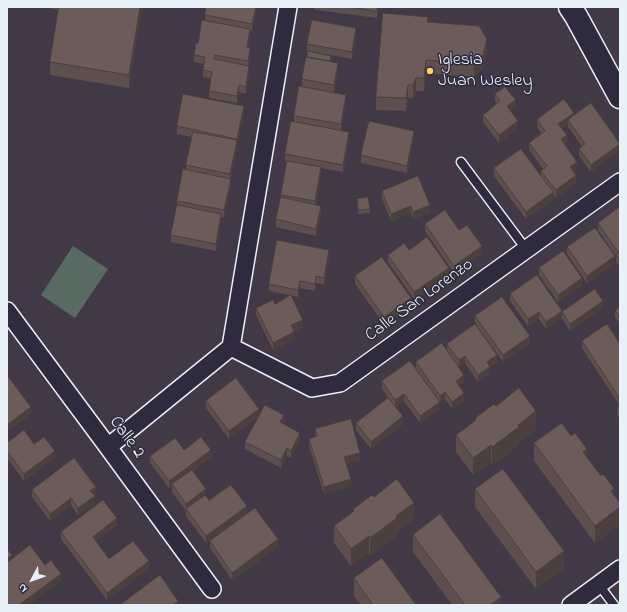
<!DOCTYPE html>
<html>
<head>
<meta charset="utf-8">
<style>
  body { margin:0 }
  #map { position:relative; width:627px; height:612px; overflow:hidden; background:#413945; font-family:"Indie Flower",sans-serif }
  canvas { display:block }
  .frame { position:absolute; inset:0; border:8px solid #e8f1f8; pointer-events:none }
  .north { position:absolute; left:12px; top:560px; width:40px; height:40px; -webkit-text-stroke:3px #2f2a3d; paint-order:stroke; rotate:229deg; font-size:11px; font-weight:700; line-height:16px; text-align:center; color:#e8f1f8 }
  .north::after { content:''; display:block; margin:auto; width:14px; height:18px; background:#e8f1f8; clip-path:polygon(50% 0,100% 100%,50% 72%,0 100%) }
</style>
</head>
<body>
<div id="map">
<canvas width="627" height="612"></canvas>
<div class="frame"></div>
<div class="north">N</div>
</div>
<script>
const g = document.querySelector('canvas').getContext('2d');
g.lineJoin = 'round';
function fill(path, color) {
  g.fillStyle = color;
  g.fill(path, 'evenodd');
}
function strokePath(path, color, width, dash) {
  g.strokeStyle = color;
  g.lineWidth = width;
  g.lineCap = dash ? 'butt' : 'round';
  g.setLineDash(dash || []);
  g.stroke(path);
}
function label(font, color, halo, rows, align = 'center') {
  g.font = font + ' "Indie Flower",sans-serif';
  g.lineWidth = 3;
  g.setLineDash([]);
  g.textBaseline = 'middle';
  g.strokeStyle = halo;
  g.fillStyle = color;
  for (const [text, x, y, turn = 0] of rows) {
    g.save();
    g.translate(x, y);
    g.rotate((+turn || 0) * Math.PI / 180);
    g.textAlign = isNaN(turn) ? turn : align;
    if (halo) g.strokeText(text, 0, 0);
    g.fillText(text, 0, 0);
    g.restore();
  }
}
fill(new Path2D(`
  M73 246 108 269 75 318 41 295Z`), '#596a62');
const lane = new Path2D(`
  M461 162 526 249
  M599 585 614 605`);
const street = new Path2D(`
  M7 311 108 447 212 589
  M231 347 312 388 340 383 620 182
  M108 447 231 347 288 7
  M571 605 620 569`);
const primary = new Path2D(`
  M570 7 576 16 620 97`);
strokePath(lane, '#e8f1f8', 11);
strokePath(street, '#e8f1f8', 20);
strokePath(primary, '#e8f1f8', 25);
strokePath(lane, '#2f2a3d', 8);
strokePath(street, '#2f2a3d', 17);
strokePath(primary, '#2f2a3d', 22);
fill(new Path2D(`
  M45 7H142L129 88 50 75V62L58 10Z
  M206 7H257L252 31H250V36L248 48 250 55 249 66V73L246 94 239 92 237 103 209 98V91L211 79 203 77V70L204 64 194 62V55L198 43 205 20V15Z
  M315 7H378L377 18 315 10Z
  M428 22 487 52 483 68 474 77 426 73 424 91H416L413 98H408L406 111 376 110V97Z
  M356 36 352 59 307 51V44Z
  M331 59 330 61 338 70 334 92 346 102 341 130 349 139 343 172 321 168V175L316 204 321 213 316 236 276 227V219L281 195 292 162 285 161V154L294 121V116L302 86V79Z
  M495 94 516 107 510 111 518 128 499 143 483 122V115L497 104 495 102Z
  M591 103V172L579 156V149L582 146 568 127V124L562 128 567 142 564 144 577 169 573 172 576 182 556 198 553 194V199L526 219 494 176V168L541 176V171L543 169 529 150V143L541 133 537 127V120L574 115Z
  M244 113 237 146 231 179V186L224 217H221V221L216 251 171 242V235L177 205V201L186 169V165L192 137 177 134V126Z
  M414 138 407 173 361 163V155Z
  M382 191 430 212 413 219 411 213 391 221 382 198Z
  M357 199 370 209V213L358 214Z
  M620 207V267L616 262V256L598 230V223Z
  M425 224 459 230 482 253 454 273 425 231Z
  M567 247 615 264 587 283 567 254Z
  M409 250 449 275 414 299 388 262V255Z
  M329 257 324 285 316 283 315 291 300 288 298 297 269 291V284Z
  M539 268 582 286 558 302 539 275Z
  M355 276 411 305 384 324 355 284Z
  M510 294 562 312 603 308 570 331 562 318 546 329 539 319 528 326 510 301Z
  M275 304 303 327 294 331V339L273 350 256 315V308Z
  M620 307V323L615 318V311Z
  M475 316 530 344 503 362 475 323Z
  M582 341 620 344V419L617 415V408L620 406 582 348Z
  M447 344 497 362 490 367V374L478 382 465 363 459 367 464 382 459 385 464 400 452 409 445 399 440 403V409L420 423 404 401 395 407 382 389V381L431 390 416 369V362L447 350Z
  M206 401 259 416 229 439 206 408Z
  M496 406 536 429 519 441V445L492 465 491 462 473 475 456 452V435L475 421V418Z
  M284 422 283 424 300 440 291 458 287 456 281 468 245 449V442Z
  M356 423 403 424 371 449 356 430Z
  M315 429 360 460 346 464 351 486 324 494 309 446V439L315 437Z
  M7 443 34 444 55 458 24 481 7 458Z
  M534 443 587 458 601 476 595 543 534 461Z
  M184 450 211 457 193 471 206 496 209 500 247 513 206 543 186 516V511L172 492V486L169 488 150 463V456Z
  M475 489 564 569 536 589 475 507Z
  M32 490 96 494 94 495 95 504 78 515 71 505 50 521 32 497Z
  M374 497 414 520 397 532V536L370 556 369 553 351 566 334 543V526L353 512V509Z
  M117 525 96 541 109 559 149 568 107 600 61 539V532Z
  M413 535 501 605H452L413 552Z
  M210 541 278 547 232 580 210 548Z
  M354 578 416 605H361L354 596Z`), '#5c4f4d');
fill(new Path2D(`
  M140 7H142L129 88V75Z
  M256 7H257L252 31V24Z
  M377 7H378L377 18Z
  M356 28V36L352 59V52Z
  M250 29V36L247 54V47Z
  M487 39V52L483 68 474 77V63Z
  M250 48V55L248 68V61Z
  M426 60V73L424 91V78Z
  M338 63V70L334 92V85Z
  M249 66V73L246 94V87Z
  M416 78V91L413 98V85Z
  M239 85V92L237 103V96Z
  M408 85V98L406 111V98Z
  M346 95V102L341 132V124Z
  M516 100V107L507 114V106Z
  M244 106V113L237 146V139Z
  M574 113V120H568V124L558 131V124Z
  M518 121V128L499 143V135Z
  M414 131V138L407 173V166Z
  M349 132V139L343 172V165Z
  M567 135V142L561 147V139Z
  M237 140V148L231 179V186L224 217V210L230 181V174Z
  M620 144V151L591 172V165Z
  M577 162V169L570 174V167Z
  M321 167V175L315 208V201Z
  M576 175V182L556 198V190Z
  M553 192V199L526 219V212Z
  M430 205V212L413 219V212Z
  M321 206V213L316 236V229Z
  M411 206V213L391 221V214Z
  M221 214V221L216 251V244Z
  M482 246V253L454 273V266Z
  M329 250V257L324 285V278Z
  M615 256V264L587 283V276Z
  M449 268V275L414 299V292Z
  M316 276V283L315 291V284Z
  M582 278V286L558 302V295Z
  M300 281V288L298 297V290Z
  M411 298V305L384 324V317Z
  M603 301V308L570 331V324Z
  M562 311V318L546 329V322Z
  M539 312V319L528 326V319Z
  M303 320V327L291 332V325Z
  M294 332V339L273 350V343Z
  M530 336V344L503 362V355Z
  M497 355V362L490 367V374L478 382V375L487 362Z
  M465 356V363L459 368V360Z
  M464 375V382L456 388V381Z
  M445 392V399L440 403V409L420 423V416L440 402V396Z
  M464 393V400L452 409V402Z
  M404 394V401L395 407V400Z
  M31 407V414L7 432V425Z
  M259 409V416L229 439V431Z
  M536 411V429L519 441V445L492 465V447L518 425Z
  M284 415V422L280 429V422Z
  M403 416V424L371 449V442Z
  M300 433V440L291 458V451Z
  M491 445V462L473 475V458Z
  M287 448V456L281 468V460Z
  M587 449V466L583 452Z
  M211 450V457L173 485 172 484V486L169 488V481Z
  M55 451V458L24 481V474Z
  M360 453V460L344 464V457Z
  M351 479V486L324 494V487Z
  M96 487V494L90 498V491Z
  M614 488V506L611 491Z
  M206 489V496L186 509V511V504Z
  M95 496V504L78 515V508Z
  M71 498V505L50 521V514Z
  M414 503V520L397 532V536L370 556V538L396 516Z
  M247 506V513L206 543V536Z
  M620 507V525L595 543V526Z
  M117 518V525L93 544V537Z
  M369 536V553L351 566V549Z
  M278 539V547L232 580V573Z
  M564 551V569L536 589V572Z
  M12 555V562L7 566V559Z
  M149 561V568L107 600V593Z
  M61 574V582L29 605H19Z
  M501 597V605H490Z
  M178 601V605H173Z`), '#4b403e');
const building = new Path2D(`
  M59 7H140L129 75 50 62Z
  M206 7H256L252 24 205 15Z
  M349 7H377V11Z
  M383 13 428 17 427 22 479 26 487 39 483 55 474 63 426 60 424 78H416L413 85H408L406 98 376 97Z
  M202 20 250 29 247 47 250 48 248 61 215 55 214 59 249 66 246 87 239 85 237 96 209 91 212 72 203 70 205 57 194 55 196 43H198Z
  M312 20 356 28 352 52 307 44Z
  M308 51 331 56 330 61 307 57Z
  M306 57 338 63 334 85 302 79Z
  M299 86 346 95 341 124 294 116Z
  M505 87 516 100 507 106 518 121 499 135 483 115 500 101 495 94Z
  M183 94 244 106 237 139 177 126Z
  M564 99 574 113 558 124 567 135 561 139 577 162 570 167 576 175 556 190 541 171 547 166 529 143 545 131 537 120Z
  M591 103 620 144 591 165 579 149 585 144 568 120Z
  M291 121 349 132 343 165 285 154Z
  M369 121 414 131 407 166 361 155Z
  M193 132 237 140 230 174 186 165Z
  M521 149 553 192 526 212 494 168Z
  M287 161 321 167 315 201 281 195Z
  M183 169 231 179 224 210 177 201Z
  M418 176 430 205 413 212 411 206 391 214 382 191Z
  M281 197 321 206 316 229 276 219Z
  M368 197 370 209 358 210 357 199Z
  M177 205 221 214 216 244 171 235Z
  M620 207V250L618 252 598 223Z
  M445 210 459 230 467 225 482 246 454 266 425 224Z
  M595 228 615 256 587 276 567 247Z
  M427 237 449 268 414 292 388 255 404 243 409 250Z
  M277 240 329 250 324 278 316 276 315 284 300 281 298 290 269 284Z
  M563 251 582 278 558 295 539 268Z
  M620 253V260L616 255Z
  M382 257 411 298 384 317 355 276Z
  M537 275 562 311 546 322 539 312 528 319 510 294Z
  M595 289 603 301 570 324 562 312Z
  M291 295 303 320 291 325 294 332 273 343 256 308 273 300 275 304Z
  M502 297 530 336 503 355 475 316Z
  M620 307V316L615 311Z
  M475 324 497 355 487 362 490 367 478 375 465 356 459 360 447 344Z
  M607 324 620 344V399L582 341Z
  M442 343 464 375 456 381 464 393 452 402 445 392 440 396 416 362Z
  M410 361 440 402 420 416 404 394 395 400 382 381Z
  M7 375 31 407 7 425Z
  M236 378 259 409 229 431 206 401Z
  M519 388 536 411 518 425 519 427 492 447 491 445 473 458 456 435 476 420 475 418 494 404 496 406Z
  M388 398 403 416 371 442 356 423Z
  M265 405 284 415 280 422 300 433 291 451 287 448 281 460 245 442Z
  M620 405V412L617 408Z
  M351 419 360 453 344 457 351 479 324 487 309 439 317 436 315 429Z
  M562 423 571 436 575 433 587 449 583 452 601 476 603 474 614 488 611 491 620 503V507L595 526 534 443Z
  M24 430 34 444 44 437 55 451 24 474 7 451V443Z
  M201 437 211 450 169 481 150 456 175 438 184 450Z
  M74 458 96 487 90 491 95 496 78 508 71 498 50 514 32 490Z
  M503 469 564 551 536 572 475 489Z
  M192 470 206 489 186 504 172 484Z
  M397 479 414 503 396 516 397 518 370 538 369 536 351 549 334 526 354 511 353 509 372 495 374 497Z
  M231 485 247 506 206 536 186 509 205 495 209 500Z
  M103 500 117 518 93 537 109 559 133 541 149 561 107 593 61 532Z
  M255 508 278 539 232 573 210 541Z
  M440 514 501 597 490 605H465L413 535Z
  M30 545 45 565 51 560 61 574 19 605H7V563Z
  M7 549 12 555 7 559Z
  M382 558 416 605H373L354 578Z
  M160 575 178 601 173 605H120Z`);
fill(building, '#6b5c59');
strokePath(building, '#4b403e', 1);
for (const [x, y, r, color] of [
  [430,71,4,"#ffd166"]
]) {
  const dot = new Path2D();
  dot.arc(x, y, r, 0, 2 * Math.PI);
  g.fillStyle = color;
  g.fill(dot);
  strokePath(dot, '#2f2a3d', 1.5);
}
label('18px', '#e8f1f8', '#2f2a3d', [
  ["Iglesia",438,61],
  ["Juan Wesley",438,82]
], 'left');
label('18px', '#e8f1f8', '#2f2a3d', [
  ["Calle San Lorenzo",420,301,-36],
  ["Calle 2",126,438,54]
]);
</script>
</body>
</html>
